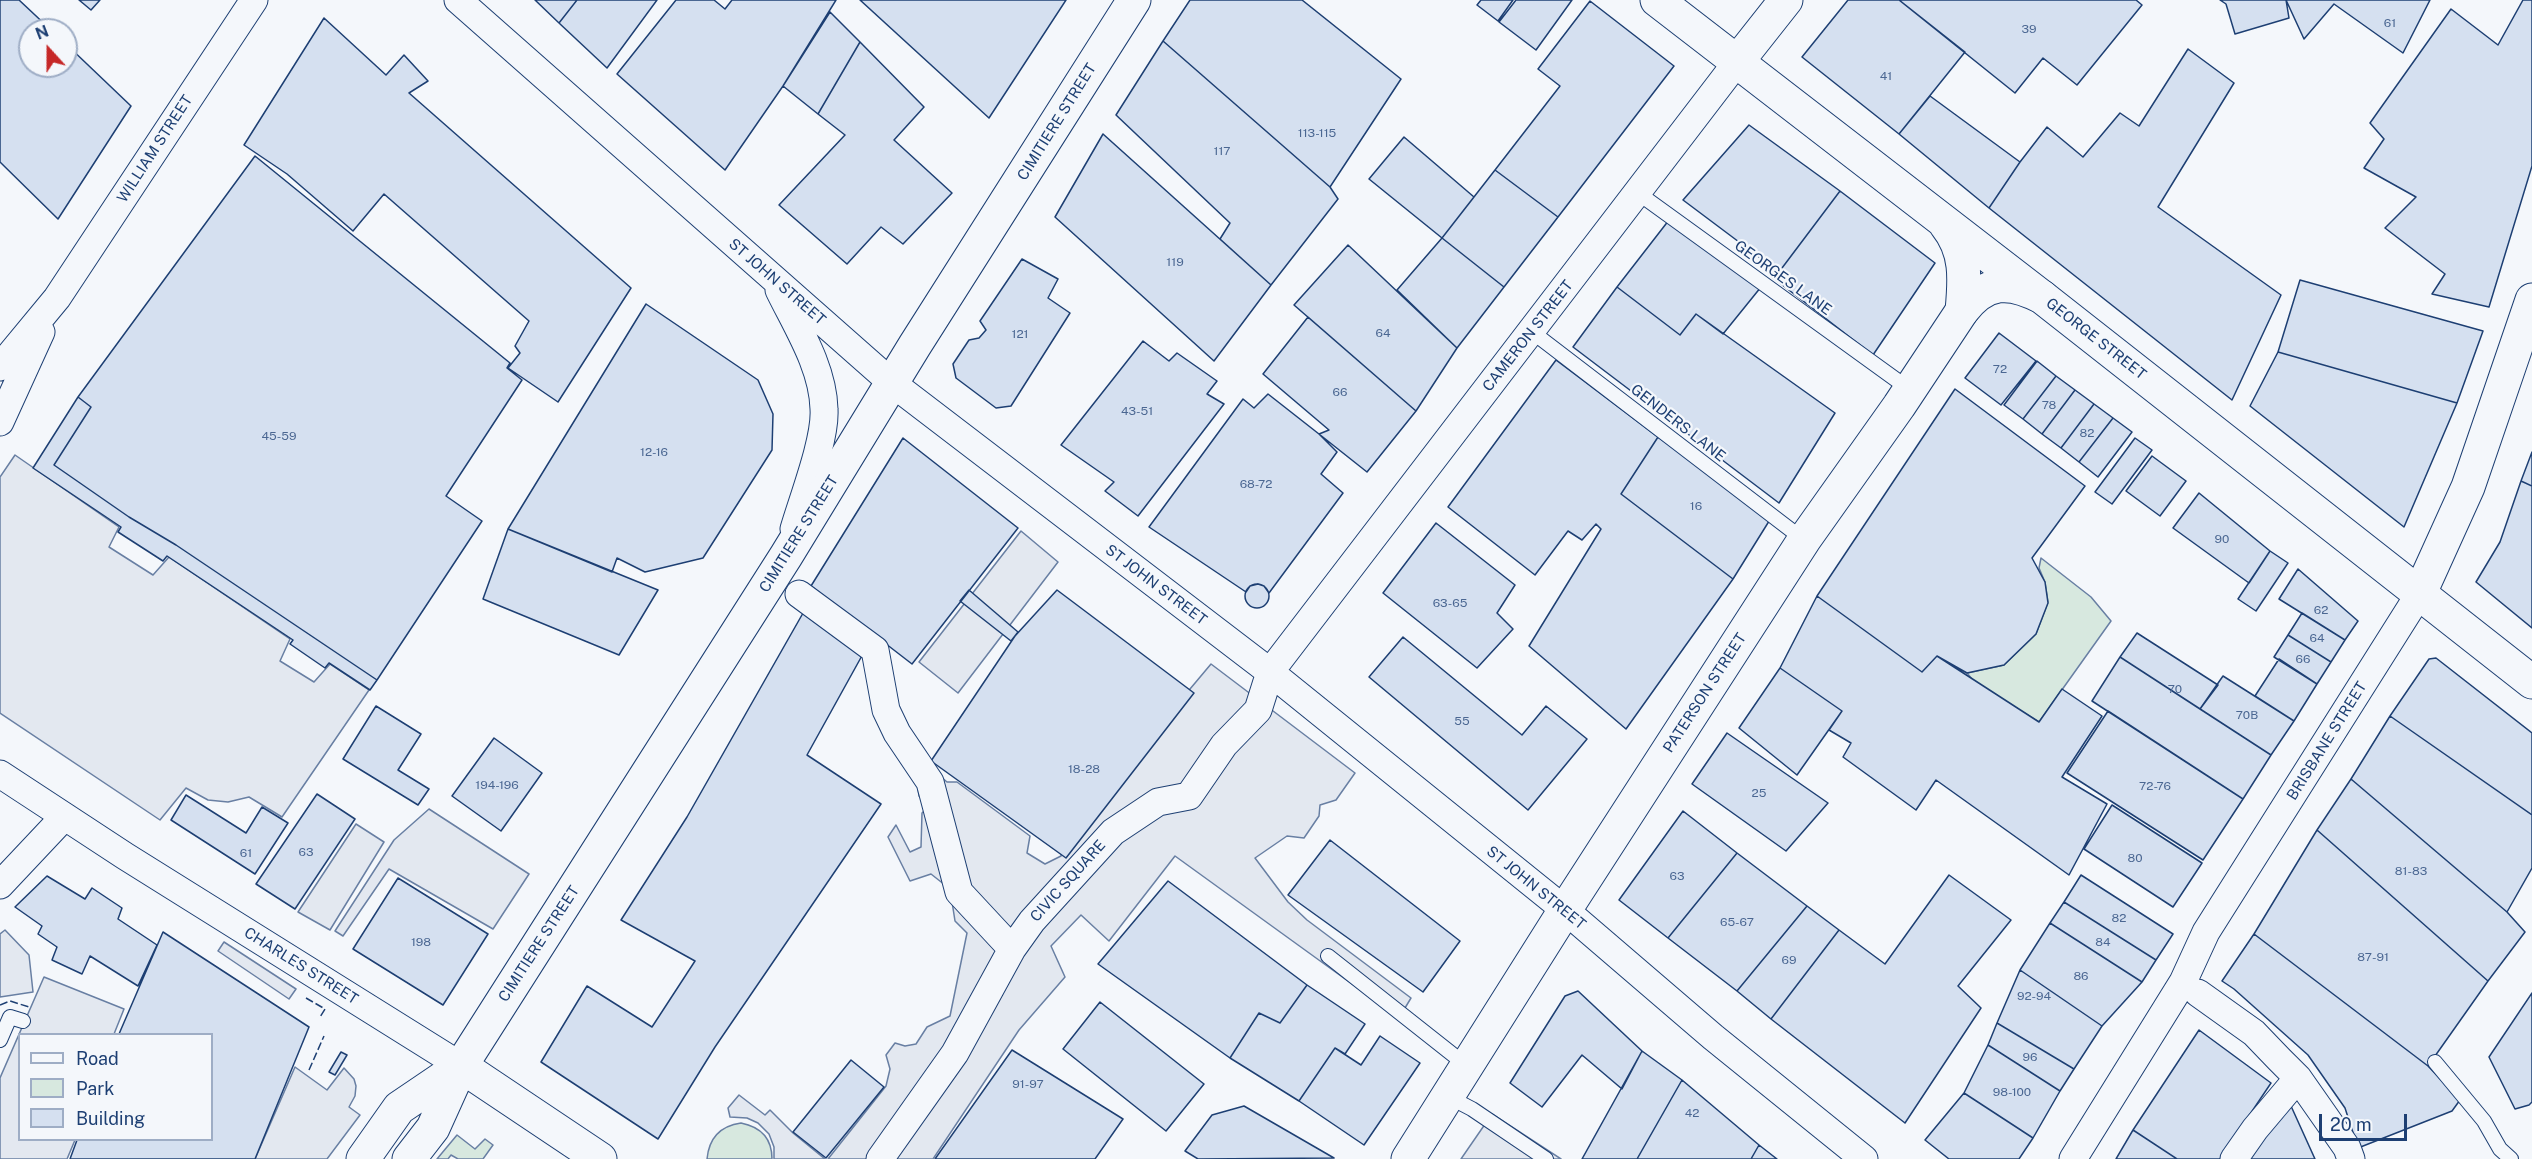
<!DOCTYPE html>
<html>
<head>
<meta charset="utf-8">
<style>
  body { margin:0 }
  #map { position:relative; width:2532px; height:1159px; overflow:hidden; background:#f4f7fb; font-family:"Public Sans",sans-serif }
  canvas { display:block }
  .legend { position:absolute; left:18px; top:1033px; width:195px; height:108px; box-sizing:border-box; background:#f4f7fb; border:2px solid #9eadc5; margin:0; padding:8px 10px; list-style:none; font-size:18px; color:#1d3f73 }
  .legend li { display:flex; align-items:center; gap:12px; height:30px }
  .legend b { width:30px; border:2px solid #9eadc5 }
  .north { position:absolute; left:18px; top:18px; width:60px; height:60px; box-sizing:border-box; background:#f4f7fb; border:2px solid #9eadc5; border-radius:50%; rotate:339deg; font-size:16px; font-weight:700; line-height:24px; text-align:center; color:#1d3f73 }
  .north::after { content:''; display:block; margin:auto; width:21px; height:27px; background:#c62828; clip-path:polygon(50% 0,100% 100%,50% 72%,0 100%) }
  .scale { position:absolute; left:2319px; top:1114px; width:88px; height:27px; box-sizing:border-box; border:3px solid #1d3f73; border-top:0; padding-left:8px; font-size:18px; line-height:21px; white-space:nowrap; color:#1d3f73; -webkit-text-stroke:4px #f4f7fb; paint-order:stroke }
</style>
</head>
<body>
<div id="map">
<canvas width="2532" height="1159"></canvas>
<ul class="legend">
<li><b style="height:8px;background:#f4f7fb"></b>Road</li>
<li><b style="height:16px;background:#d7e8df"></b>Park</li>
<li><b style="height:16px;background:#d5e0f0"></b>Building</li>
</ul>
<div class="north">N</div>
<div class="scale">20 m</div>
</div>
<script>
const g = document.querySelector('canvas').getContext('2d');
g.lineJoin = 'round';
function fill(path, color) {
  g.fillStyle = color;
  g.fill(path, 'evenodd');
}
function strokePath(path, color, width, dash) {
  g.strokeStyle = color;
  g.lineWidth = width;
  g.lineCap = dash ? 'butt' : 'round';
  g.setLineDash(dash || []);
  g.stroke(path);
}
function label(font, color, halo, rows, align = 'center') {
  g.font = font + ' "Public Sans",sans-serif';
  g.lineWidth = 4.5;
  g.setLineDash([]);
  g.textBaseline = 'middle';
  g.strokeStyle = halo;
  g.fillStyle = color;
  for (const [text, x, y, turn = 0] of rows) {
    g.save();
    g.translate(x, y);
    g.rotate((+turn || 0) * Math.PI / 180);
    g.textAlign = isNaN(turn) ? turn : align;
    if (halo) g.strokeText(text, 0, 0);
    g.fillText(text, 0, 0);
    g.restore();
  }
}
const green = new Path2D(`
  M2041 558 2091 597 2111 621 2039 722 1976 684 1967 673 2004 665 2036 634 2048 602 2045 582 2039 568Z
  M741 1123C761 1127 772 1139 772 1159H707C709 1138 720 1126 741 1123Z
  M457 1135 475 1149 485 1139 493 1145 483 1159H458L451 1155 448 1159H437Z`);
fill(green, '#d7e8df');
strokePath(green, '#687fa3', 1.5);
const parking = new Path2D(`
  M15 455 119 527 109 547 153 575 169 557 290 639 280 661 314 682 330 664 369 690 282 817 249 797 228 802 208 800 186 788 160 820 0 713V477Z
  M1021 531 1058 562 958 693 919 662Z
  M1211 664 1355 773 1336 800 1320 805 1319 816 1304 838 1287 836 1255 858 1288 902 1307 920 1411 998 1399 1018 1175 856 1109 941 1081 915 1051 946 1065 977 1019 1030 933 1159H828L886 1086 890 1069 886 1055 895 1043 905 1046 916 1044 927 1027 950 1016 967 933 955 921 950 889 931 874 910 881 888 837 896 825 910 852 921 847 922 813 932 803 930 794 919 796 916 776 925 763 947 782H957L1030 836 1027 853 1045 864 1061 856 1064 839Z
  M429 809 529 874 493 929 389 869 343 936 335 931 394 840Z
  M356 824 384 842 330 930 298 912Z
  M5 930 29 955 33 992 0 997V934Z
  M224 942 296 989 289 999 218 951Z
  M44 977 124 1009 114 1034H20V1140H75L67 1159H0V1078Z
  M295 1067 327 1090 344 1068 354 1079 356 1086 355 1096 349 1107 360 1115 327 1159H255Z
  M739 1095 765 1115 770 1110 793 1133 825 1159H774V1147L769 1134 758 1123 747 1118 730 1117 728 1108Z
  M1492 1114 1561 1159H1461Z`);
fill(parking, '#e3e8f0');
strokePath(parking, '#687fa3', 1.5);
const building = new Path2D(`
  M0 0H19L51 30H30V66H66V44L131 106 58 219 0 162Z
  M79 0H100L91 10Z
  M535 0H577L559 23Z
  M577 0H657L607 68 559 23Z
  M676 0H714L725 9 732 0H836L783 86 725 170 617 74Z
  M860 0H1066L989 118Z
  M1190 0H1302L1401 79 1330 187 1163 41Z
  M1481 0H1513L1498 21 1477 5Z
  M1516 0H1572L1536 50 1499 22Z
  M1848 0H1899L1965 52 1899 134 1802 57Z
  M1899 0H2136L2142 5 2077 85 2043 58 2015 93Z
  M2220 0H2286L2289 18 2235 34 2226 4Z
  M2286 0H2430L2403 53 2334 4 2304 39Z
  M2523 0H2532V166L2489 307 2432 294 2445 274 2385 228 2416 197 2364 168 2384 139 2370 123 2451 9 2498 45Z
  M1590 1 1674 66 1558 217 1495 170 1560 86 1538 69Z
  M830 12 860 42 818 114 783 86Z
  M324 18 386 75 404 55 428 81 409 93 631 288 558 402 508 368 520 353 515 346 529 321 384 194 353 231 287 174 244 145Z
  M1163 41 1330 187 1338 199 1271 285 1220 239 1230 223 1116 115Z
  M860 42 924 107 894 140 952 193 903 244 881 227 847 264 779 205 845 135 818 114Z
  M2188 49 2234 83 2158 207 2281 295 2232 400 1989 208 2020 162 2047 127 2083 157 2120 113 2139 126Z
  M1930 96 2020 162 1989 208 1899 134Z
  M1749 125 1840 191 1779 272 1683 200Z
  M1103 134 1271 285 1214 361 1055 217Z
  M1404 137 1474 197 1442 238 1369 179Z
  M255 156 510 363 507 368 522 380 446 496 482 521 377 680 176 545 129 517 54 465 91 407 78 397Z
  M1495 170 1558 217 1504 287 1442 238Z
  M1840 191 1935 263 1873 355 1772 277 1779 272Z
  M1669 220 1761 287 1723 334 1696 314 1680 335 1617 287Z
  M1442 238 1504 287 1457 348 1397 290Z
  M1348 245 1457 348 1416 411 1294 305Z
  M1022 259 1058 279 1048 298 1070 313 1011 406 996 408 956 378 953 364 969 340 979 338 986 330 980 321Z
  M2300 280 2483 331 2457 403 2278 352Z
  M1617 287 1680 335 1696 314 1835 413 1779 503 1573 347Z
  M646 304 758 380 773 414 772 450 703 558 645 572 617 558 612 572 508 529Z
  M1308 317 1416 411 1367 472 1319 434 1329 430 1263 374Z
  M1999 333 2036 361 2001 405 1965 378Z
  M1143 341 1169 361 1177 353 1217 381 1207 394 1224 404 1138 516 1105 491 1114 482 1061 445Z
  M2278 352 2457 403 2404 527 2250 406Z
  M1556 360 1658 437 1621 494 1733 579 1626 729 1529 646 1601 529 1596 524 1582 540 1568 531 1535 575 1448 507Z
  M2037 361 2056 376 2023 419 2004 405Z
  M2056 376 2075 390 2042 434 2023 419Z
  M1955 389 2085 486 2032 558 2045 582 2048 603 2036 634 2004 665 1967 673 1937 656 1922 672 1817 596Z
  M2075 390 2094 404 2061 448 2042 434Z
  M1268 394 1319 434 1337 452 1321 474 1343 493 1269 593 1264 586 1258 584 1250 586 1246 592 1149 527 1243 399 1254 408Z
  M78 397 91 407 54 465 129 517 176 545 377 680 370 690 329 663 325 668 290 644 293 640 167 556 163 561 118 532 121 527 33 468Z
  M2094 404 2113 418 2079 462 2061 448Z
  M2113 418 2132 432 2098 477 2079 462Z
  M1658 437 1771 518 1733 579 1621 494Z
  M903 438 1018 528 912 664 811 586Z
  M2135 438 2152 450 2112 504 2095 492Z
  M2532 452V486L2521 481Z
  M2152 456 2186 481 2160 516 2126 491Z
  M2521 481 2532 486V628L2476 582 2500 542Z
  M2199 493 2270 551 2249 583 2173 528Z
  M1436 523 1515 585 1497 613 1513 629 1477 668 1383 593Z
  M508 529 658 590 619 655 483 599Z
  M2270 551 2288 563 2256 611 2238 599Z
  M2298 569 2358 621 2345 640 2279 599Z
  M1245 596a12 12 0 1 1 24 0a12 12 0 1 1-24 0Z
  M969 590 1018 632 1011 641 960 601Z
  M1057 590 1194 693 1066 858 931 761 1015 636Z
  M815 592 874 634 807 755 881 804 715 1047 658 1139 541 1062 587 986 652 1027 695 961 621 920 687 817Z
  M1817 596 1922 672 1937 656 2039 722 2062 689 2102 716 2062 777 2107 804 2069 875 1936 780 1916 810 1843 757 1851 743 1829 730 1842 711 1780 668Z
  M2302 613 2345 640 2331 662 2288 635Z
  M2137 633 2218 685 2200 709 2120 657Z
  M2288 635 2331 662 2317 684 2274 657Z
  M1403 637 1522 735 1546 706 1587 739 1528 810 1369 677Z
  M2120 657 2271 755 2243 799 2092 701Z
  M2436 658 2532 733V815L2390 716 2429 659Z
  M2279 659 2317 684 2294 721 2255 696Z
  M1780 668 1842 711 1797 775 1739 728Z
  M2223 676 2294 721 2271 755 2200 709Z
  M376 706 421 734 398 770 429 789 418 805 343 759Z
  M2108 711 2243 799 2203 860 2067 773Z
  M2390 716 2532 815V868L2507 912 2351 779Z
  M1727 733 1828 803 1786 851 1692 784Z
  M494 738 542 773 501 831 452 796Z
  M2351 779 2507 912 2525 932 2488 981 2317 830Z
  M317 794 355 819 295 909 256 884Z
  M186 795 246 833 262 807 288 823 255 874 171 820Z
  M2112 805 2202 863 2173 907 2084 849Z
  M1683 811 1737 853 1668 938 1619 900Z
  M2317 830 2488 981 2428 1066 2254 934Z
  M1330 840 1460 941 1423 992 1288 895Z
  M1737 853 1807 906 1737 991 1668 938Z
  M1949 875 2011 920 1958 986 1981 1008 1905 1123 1771 1019 1839 930 1885 964Z
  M2081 875 2173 934 2156 960 2064 902Z
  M47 876 85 899 92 888 122 908 118 919 157 945 138 986 90 956 82 974 52 960 57 947 38 934 42 926 15 907Z
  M398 878 488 934 443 1005 353 949Z
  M1168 881 1307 985 1280 1023 1259 1013 1230 1058 1098 964Z
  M2064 902 2156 960 2142 982 2050 923Z
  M1807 906 1839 930 1771 1019 1737 991Z
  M2050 923 2142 982 2102 1026 2020 970Z
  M163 932 309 1027 255 1159H70L77 1140H212V1034H119Z
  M2254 934 2428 1066 2460 1100 2452 1111 2358 1148 2345 1108 2308 1055 2234 989 2222 981Z
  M2020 970 2102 1026 2074 1069 1997 1023Z
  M1307 985 1365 1024 1345 1054 1335 1048 1299 1101 1230 1058 1259 1013 1280 1023Z
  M1578 991 1642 1051 1622 1089 1582 1055 1542 1107 1510 1083 1565 996Z
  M2532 993V1102L2529 1105 2515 1109 2489 1057Z
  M1100 1002 1204 1084 1166 1131 1063 1049Z
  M1997 1023 2074 1069 2060 1091 1988 1045Z
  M2199 1030 2271 1083 2220 1159H2177L2133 1130Z
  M1380 1036 1420 1063 1364 1145 1299 1101 1335 1048 1361 1065Z
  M1988 1045 2060 1091 2033 1138 1964 1093Z
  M1012 1050 1123 1119 1095 1159H935Z
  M1642 1051 1682 1080 1637 1159H1582Z
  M341 1052 347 1055 335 1075 329 1072Z
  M851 1060 884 1087 826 1158 793 1132Z
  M1682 1080 1759 1145 1751 1159H1637Z
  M1964 1093 2033 1138 2019 1159H1949L1925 1140Z
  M1244 1106 1334 1158 1198 1159 1185 1151 1212 1115Z
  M2291 1106 2315 1159H2244Z
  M2133 1130 2177 1159H2116Z
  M1759 1145 1777 1159H1751Z`);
fill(building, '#d5e0f0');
strokePath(building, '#1d3f73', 1.5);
const lane = new Path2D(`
  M1638 193 1909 389
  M1531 331 1804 540
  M1328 956 1466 1065
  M0 1040 10 1017 23 1021
  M2435 1062 2484 1121 2500 1149 2511 1159
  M1449 1097 1472 1109 1546 1159`);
const street = new Path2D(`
  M458 0 892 383 1270 672 1565 910 1713 1037 1864 1159
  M779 290C797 327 823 367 824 409 826 439 803 498 794 529
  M0 367 57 298 254 0
  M0 422 41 332
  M799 594 875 650 886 710 897 733 930 782 959 892 1012 949
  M0 774 125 856 461 1066
  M0 885 64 817
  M2198 993 2254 1033 2279 1059 2298 1078 2347 1148 2351 1159
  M880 1159 955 1053 1012 949 1032 921 1113 832 1158 802 1189 796 1224 745 1258 710 1270 672 1737 62
  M2073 1159 2183 982 2206 932 2420 593
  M2234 1159 2255 1129 2298 1078`);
const secondary = new Path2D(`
  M1657 0 2042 297
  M1737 62 1786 0
  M1946 225C1967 251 1965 279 1962 311
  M461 1066 600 1159
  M363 1159 399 1108 461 1066
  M409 1159 433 1128 461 1066 786 556 915 345 1134 0`);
const highway = new Path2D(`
  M2420 593 2468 487 2532 300
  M1408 1159 1565 910 1804 540 1899 406 1962 311C1986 280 2009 280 2042 297L2532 682`);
strokePath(lane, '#1d3f73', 16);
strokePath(street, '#1d3f73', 29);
strokePath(secondary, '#1d3f73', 35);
strokePath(highway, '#1d3f73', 35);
strokePath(lane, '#f4f7fb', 14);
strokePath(street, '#f4f7fb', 27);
strokePath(secondary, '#f4f7fb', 33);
strokePath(highway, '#f4f7fb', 33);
strokePath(new Path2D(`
  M306 998 325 1009 320 1017
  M0 1005 10 1001 29 1007
  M309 1070 324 1036`), '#1d3f73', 1.5, [8, 3]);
label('12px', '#4b6792', null, [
  ["61",2390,23],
  ["39",2029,29],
  ["41",1886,76],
  ["113-115",1317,133],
  ["117",1222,151],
  ["119",1175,262],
  ["64",1383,333],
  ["121",1020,334],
  ["72",2000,369],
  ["66",1340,392],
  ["78",2049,405],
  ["43-51",1137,411],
  ["82",2087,433],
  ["45-59",279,436],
  ["12-16",654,452],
  ["68-72",1256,484],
  ["16",1696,506],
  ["90",2222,539],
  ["63-65",1450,603],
  ["62",2321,610],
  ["64",2317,638],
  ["66",2303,659],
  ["70",2175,689],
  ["70B",2247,715],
  ["55",1462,721],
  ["18-28",1084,769],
  ["194-196",497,785],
  ["72-76",2155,786],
  ["25",1759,793],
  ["63",306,852],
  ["61",246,853],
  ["80",2135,858],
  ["81-83",2411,871],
  ["63",1677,876],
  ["82",2119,918],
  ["65-67",1737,922],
  ["198",421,942],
  ["84",2103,942],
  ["87-91",2373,957],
  ["69",1789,960],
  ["86",2081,976],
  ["92-94",2034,996],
  ["96",2030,1057],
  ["91-97",1028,1084],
  ["98-100",2012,1092],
  ["42",1692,1113]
]);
label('15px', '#1d3f73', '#f4f7fb', [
  ["CIMITIERE STREET",1057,122,-58],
  ["WILLIAM STREET",155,149,-57],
  ["GEORGES LANE",1783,278,36],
  ["ST JOHN STREET",777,282,41],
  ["CAMERON STREET",1528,336,-52],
  ["GEORGE STREET",2096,339,38],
  ["GENDERS LANE",1678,423,38],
  ["CIMITIERE STREET",799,534,-58],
  ["ST JOHN STREET",1156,585,37],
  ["PATERSON STREET",1705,693,-57],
  ["BRISBANE STREET",2327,741,-58],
  ["CIVIC SQUARE",1068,881,-48],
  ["ST JOHN STREET",1536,888,39],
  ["CIMITIERE STREET",539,944,-57],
  ["CHARLES STREET",301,966,32]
]);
</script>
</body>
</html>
